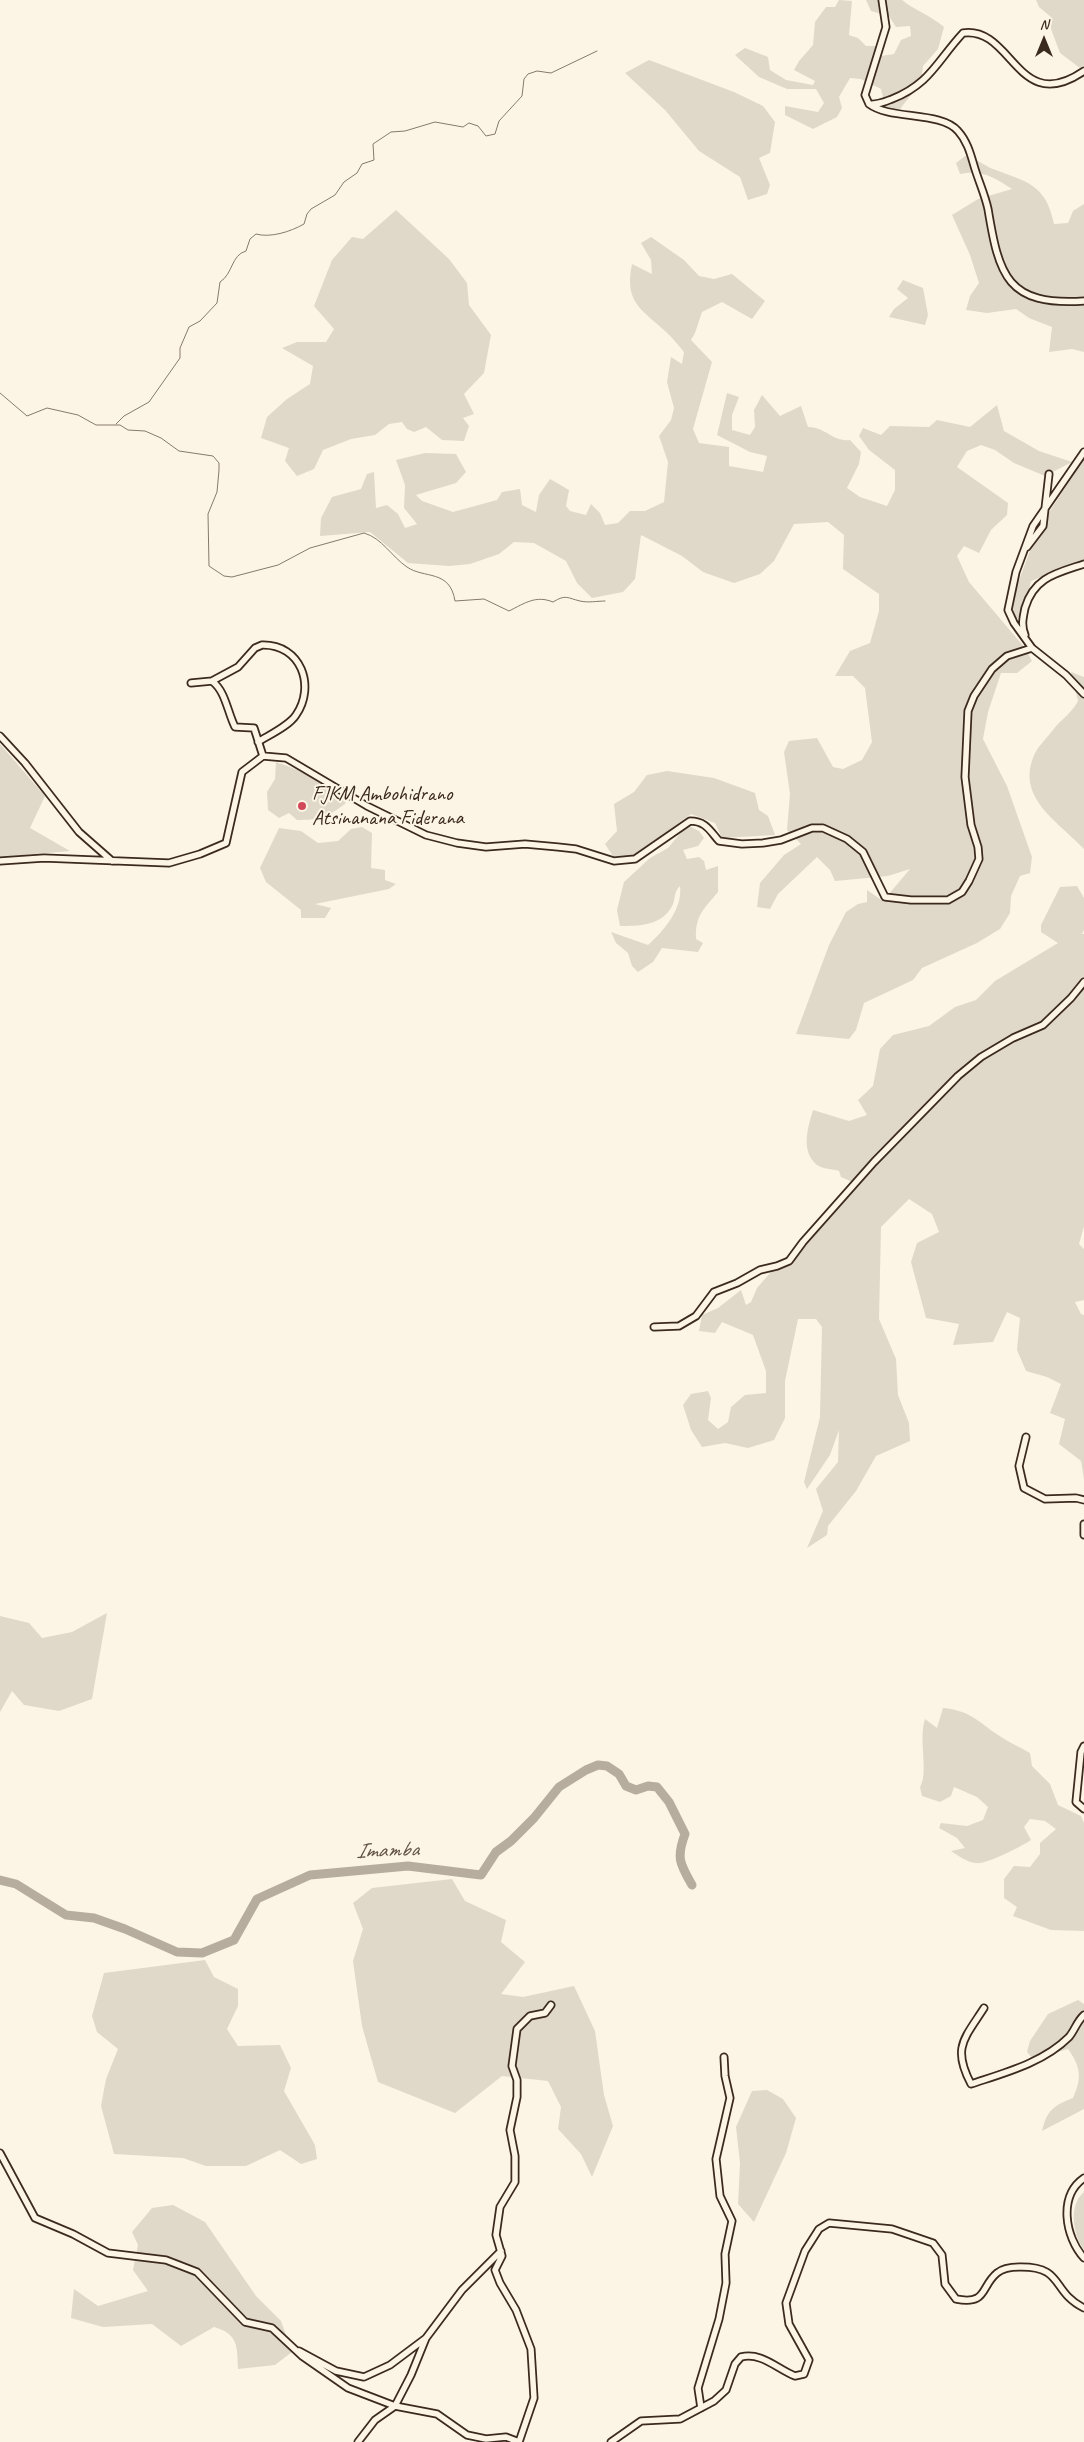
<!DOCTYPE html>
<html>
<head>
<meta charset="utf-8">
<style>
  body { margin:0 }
  #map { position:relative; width:1084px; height:2442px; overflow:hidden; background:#fcf5e5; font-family:Caveat,sans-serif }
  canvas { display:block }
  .north { position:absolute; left:1019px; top:15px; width:50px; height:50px; -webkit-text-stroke:4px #fcf5e5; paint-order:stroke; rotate:0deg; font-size:14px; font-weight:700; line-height:20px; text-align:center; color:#3b2a1e }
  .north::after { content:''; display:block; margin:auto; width:18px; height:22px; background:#3b2a1e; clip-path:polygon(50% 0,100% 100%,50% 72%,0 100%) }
</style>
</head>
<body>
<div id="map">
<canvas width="1084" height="2442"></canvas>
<div class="north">N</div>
</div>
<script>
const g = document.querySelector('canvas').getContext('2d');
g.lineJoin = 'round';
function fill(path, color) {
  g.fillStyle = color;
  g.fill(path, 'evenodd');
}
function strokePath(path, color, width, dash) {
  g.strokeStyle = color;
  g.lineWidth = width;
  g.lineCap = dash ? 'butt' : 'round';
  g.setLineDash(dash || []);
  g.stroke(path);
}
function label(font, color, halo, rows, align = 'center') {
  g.font = font + ' Caveat,sans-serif';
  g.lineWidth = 4;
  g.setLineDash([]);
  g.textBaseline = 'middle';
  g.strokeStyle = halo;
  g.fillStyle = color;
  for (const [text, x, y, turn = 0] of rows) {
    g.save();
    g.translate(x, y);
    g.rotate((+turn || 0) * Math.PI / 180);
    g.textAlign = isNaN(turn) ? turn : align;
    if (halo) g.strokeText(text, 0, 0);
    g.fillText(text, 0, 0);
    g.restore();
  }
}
fill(new Path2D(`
  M839 0 852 1 849 35 858 38 866 46H875L881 56 894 54 901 40 911 36 910 26 896 27 889 16 871 11 866 0H902C914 10 930 15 944 27L938 49 923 66 921 82 900 109H886L881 89 861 79 850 78 839 97 842 108 837 117 813 129 785 115V106L818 112 824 103 816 89H787L759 77 735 55 745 48 768 57 770 70 786 80 813 85 815 81 794 70 799 61 813 45 815 22 826 7H835Z
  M1036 0H1084V65L1080 68 1060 53 1051 29V17L1039 7Z
  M649 60 734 92 763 106 775 122 770 153 759 158 770 185 767 194 748 200 740 177 699 151 665 110 625 73Z
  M965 156C976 158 983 165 993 169 1027 182 1046 184 1054 224L1068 223 1073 211 1084 204V352L1072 349 1049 352 1052 327 1029 318 1016 309 987 313 966 310 970 296 979 283 970 255 952 215 978 199 1012 189C993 177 983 170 960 174L956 163Z
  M396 210 449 259 467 283 469 305 491 335 484 373 464 394 474 414 463 418 469 426 464 441 442 440 426 427 414 432 407 429 402 422 389 424 375 435 351 439 323 450 314 469 297 476 285 461 289 448 261 438 267 417 287 399 310 384 313 366 282 348 297 342H326L334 329 314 306 332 260 352 237 363 239Z
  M651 237 684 260 699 276 714 279 732 274 765 301 752 319 722 302 702 312 695 333 691 340 712 362 693 429 699 443 729 447V466L763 472 767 456 750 452 717 435 727 393 739 397 732 415V430L750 435 755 427 754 410 762 395 780 416 801 406 808 427C826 427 832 442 850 440L861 452 859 464 847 488 860 497 887 506 895 490V470L869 450 859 436 863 428 881 435 890 426 929 427 937 420 970 427 997 405 1004 431 1039 451 1072 462 1045 476 1014 463 995 450 981 445 967 451 957 467 1008 503 1007 515 991 530 979 553 964 546 957 556 969 582 1025 648 1032 661 1017 673H1001L988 712 983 739 1007 786 1032 857 1030 873 1020 876 1011 896 1010 913 1000 929 977 943 922 968 913 980 864 1003 856 1030 849 1039 796 1034 829 945 846 912 858 904 867 902V890L883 901 910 869 888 876 835 881 830 870 817 857 778 894 770 909 757 907 760 883 784 855 801 844 787 830 790 794 784 752 789 741 817 738 833 767 843 769 862 760 872 742 865 688 853 676H835L850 651 870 643 879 611V594L843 569 844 535 828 522 794 524 774 561 760 574 734 583 703 572 682 556 641 535 635 579 623 592 592 598 577 583 566 561 534 543 514 542 499 554 470 564 449 566 408 563 370 532 320 536 321 518 332 497 361 489 367 474 374 472 376 508 387 505 398 514 405 528 417 524 404 508 405 485 396 460 425 453 456 454 466 472 456 483 416 495 422 501 453 512 497 500 502 492 520 489 522 505 536 512 539 495 550 479 569 490 566 506 570 511 586 515 591 504 600 513 605 525 618 523 630 511H645L664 502 668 462 659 436 671 420 674 408 667 382 671 357 682 364 684 352C678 345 672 337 665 331 641 309 624 302 632 264L652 274 651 260 641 243Z
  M903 280 923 288 928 315 925 325 889 317 894 309 908 298 897 289Z
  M1084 459V561L1031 581 1025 609 1016 620 1011 602 1038 529Z
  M1071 672 1084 677V849C1060 823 1017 799 1033 758 1036 748 1047 738 1053 730 1061 719 1072 713 1078 701Z
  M0 744 45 796 30 828 70 851 0 857Z
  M276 762C301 770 327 784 346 803 328 817 320 820 297 820L289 813 279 818 268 810 267 792 275 779Z
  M667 771 714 778 755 793 759 810 768 816 775 835 722 838 715 823 691 814 635 855 615 859 605 844 617 831 614 804 634 792 647 775Z
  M687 825 699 831 704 838 698 846 683 850 687 859 699 857 704 861 706 870 718 866V892C704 909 695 915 696 939L703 943 698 952 662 948 653 962 638 972 632 966 628 953 616 943 611 932 648 945C664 931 683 908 680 886 673 893 676 899 672 906 662 926 638 926 620 926L617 910 624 882 650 858 668 848Z
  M362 827 372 833 371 868 385 870V880L396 884 389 889 315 904 331 908 325 918H301V910L266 882 260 868 279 828 301 831 318 843 338 841 351 829Z
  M1077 886 1084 898V930L1082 934H1084V1226L1079 1244 1084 1249V1300L1075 1302 1081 1314 1084 1315V1479L1081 1461 1059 1444 1065 1419 1050 1413 1061 1384 1047 1377 1026 1371 1017 1350 1020 1318 1007 1312 993 1342 953 1345 959 1324 926 1318 911 1262 917 1243 939 1232 932 1214 909 1199 881 1227 879 1319 896 1359 898 1395 909 1423 910 1441 876 1456 856 1491 828 1526 827 1535 807 1548 823 1511 816 1489 838 1462 839 1430 830 1455 807 1489 804 1482 820 1417 822 1327 816 1319H798L785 1381V1418L774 1440 748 1448 725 1443 702 1447 691 1430 683 1405 691 1394 708 1391 711 1398 708 1420 718 1429 728 1422 731 1407 745 1395 766 1393V1371L753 1335 722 1322 715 1333 699 1331 702 1315 718 1308 741 1290 746 1305 751 1302 757 1288 770 1273 859 1185 841 1177 839 1171C833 1169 822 1169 817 1165 800 1151 808 1127 813 1110L849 1121 867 1115 858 1100 873 1086 880 1049 893 1035 929 1026 955 1007 976 1000 995 981 1058 943 1041 932V925L1060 887Z
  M107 1613 92 1699 59 1711 24 1705 12 1691 0 1712V1616L29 1623 42 1638 72 1632Z
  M943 1708C970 1711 975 1719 995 1733 1006 1741 1018 1746 1030 1753L1032 1766 1050 1784 1058 1805 1081 1816 1084 1823V1931L1051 1930 1013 1916 1017 1907 1004 1898V1879L1014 1866 1030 1867 1040 1854V1843L1056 1829 1045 1821 1030 1819 1024 1827 1031 1840C1022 1846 986 1865 976 1863 966 1862 959 1856 951 1851L965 1848 957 1838 939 1828 941 1823 967 1826 983 1820 988 1807 977 1797 954 1787 951 1796 940 1802 922 1796 920 1787C929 1772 918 1740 925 1719L937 1728Z
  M452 1879 465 1901 506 1920 501 1942 525 1962 501 1994 523 1997 574 1986 595 2031 604 2095 613 2126 592 2177 581 2154 558 2129 561 2107 548 2081 502 2076 455 2113 378 2082 362 2026 353 1961 363 1929 353 1903 372 1888Z
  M205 1960 214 1977 238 1989V2006L227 2029 238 2046 280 2045 291 2068 284 2091 315 2145 317 2159 301 2164 280 2150 246 2166H206L183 2158 114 2154 101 2106 106 2079 118 2049 97 2032 92 2016 104 1973Z
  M1078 2000 1084 2004V2109L1042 2131C1047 2110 1053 2106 1073 2098 1082 2078 1081 2067 1068 2049L1033 2059 1027 2052 1030 2041 1048 2014Z
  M767 2090 783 2099 796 2118 786 2153 754 2222 738 2204 740 2163 736 2127 752 2091Z
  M1084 2192V2250C1073 2235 1068 2205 1084 2192Z
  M173 2205 205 2222 256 2296 281 2321 292 2352 275 2365 238 2369C237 2347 239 2334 214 2327L181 2346 152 2324 103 2327 71 2318 74 2289 98 2306 148 2291 133 2270 138 2245 132 2232 152 2208Z`), '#e0d8c8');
strokePath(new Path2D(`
  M0 393 27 416 47 408 78 415 96 425H120L128 430 145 431 161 438 179 451 213 456 219 463V470L217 492 208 514 209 566 224 576 232 577 278 565 310 548 364 533C382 538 392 557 407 567 424 579 450 569 455 601L484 599 509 611C525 603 536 595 553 602 566 594 567 598 580 601 588 603 597 601 605 601
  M116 424 124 416 149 402 180 358V348L189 327 200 321 217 303 220 282C233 274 231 255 246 251L250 239 256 234C270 238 290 232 304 224L307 214 311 209 335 195 344 182 357 173 362 164 374 160 373 144 391 132 405 131 435 122 463 127 469 123 478 126 486 136 495 134 499 121 522 96 524 79 528 74 537 71 551 73 597 51`), '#85796b', 1);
strokePath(new Path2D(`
  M0 1880 16 1884 66 1915 94 1918 125 1929 177 1952 202 1953 234 1940 257 1899 310 1875 408 1866 481 1875 496 1852 511 1841 534 1818 559 1787 586 1770 598 1765 607 1766 619 1774 626 1786 636 1790 648 1786 657 1787 669 1802 685 1834C676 1858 680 1864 692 1885`), '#b7ad9e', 9);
const minor = new Path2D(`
  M882 0 886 27 865 95 869 104C878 105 884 102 892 99 930 84 937 61 963 33 1013 26 1017 117 1084 71
  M869 104C890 120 941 111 958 131 968 142 971 156 975 169 979 182 985 195 988 209 999 276 1007 306 1084 301
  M1084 452 1033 526 1016 572 1008 610 1014 623 1032 648 1066 675 1084 694
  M1027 547 1043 526 1049 474
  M1025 635C1021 625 1023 618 1025 608 1034 577 1057 573 1084 564
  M212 681 238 667 255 648 262 645C301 644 316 686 296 715 289 726 269 735 258 742
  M191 683 212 681C226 692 227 711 235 727L254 728 263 756
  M0 736 25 763 79 832 112 861
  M0 861 44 858 169 863 200 854 226 843 242 772 263 756 286 758 367 806 426 835 457 843 486 847 525 844 558 847 576 849 614 861 635 859 690 821C706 821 710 831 719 841L742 844 763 843 781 840 812 828H823L847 839 863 852 885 897 911 900H948L962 892 969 881 979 859 978 847 971 825 965 777 968 711 974 696 992 669 1007 656 1032 648
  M654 1327 679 1326 696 1316 714 1292 737 1283 760 1270 777 1266 789 1261 803 1242 874 1162 958 1076 981 1057 1013 1038 1043 1025 1071 998 1084 982
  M1026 1437 1019 1466 1024 1488 1045 1499 1076 1498 1084 1500
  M1084 1524V1535
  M1084 1746 1081 1752 1076 1802 1084 1809
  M984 2008C964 2039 952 2048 971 2084 1004 2073 1043 2063 1069 2037 1075 2030 1077 2021 1084 2015
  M0 2153 35 2218 73 2234 108 2253 166 2260 197 2272 245 2322 272 2328 302 2356 348 2388 395 2406 437 2414 467 2435 486 2439 506 2437 519 2442
  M1084 2178C1058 2196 1065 2237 1084 2258
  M299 2351 336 2371 364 2377 390 2365 426 2338 462 2290 501 2251
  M701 2408 698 2388 719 2319 726 2283 725 2254 732 2221 720 2196 716 2159 730 2098 725 2076 724 2057
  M358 2442 375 2420 395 2406 411 2375 426 2338
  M519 2442 534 2398 531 2349 516 2310 500 2283 495 2270 502 2256 496 2235 500 2207 515 2182V2156L510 2130 517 2097V2080L512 2066 517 2029 530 2016 545 2013 551 2005
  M611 2442 641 2421 680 2419 714 2401 726 2390 735 2364 741 2357C762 2352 777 2369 795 2376L804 2374 809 2360 789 2324 786 2303 805 2251 819 2229 829 2223 892 2229 933 2243 942 2255 945 2284 956 2299C988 2305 980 2287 997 2273 1003 2268 1012 2267 1019 2267 1065 2266 1050 2291 1084 2308`);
strokePath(minor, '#3b2a1e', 9);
strokePath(minor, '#fcf5e5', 5.5);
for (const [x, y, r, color] of [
  [302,806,5,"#d1495b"]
]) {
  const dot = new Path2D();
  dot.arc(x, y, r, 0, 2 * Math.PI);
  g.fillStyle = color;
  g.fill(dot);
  strokePath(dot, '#fcf5e5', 2);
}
label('21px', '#3b2a1e', '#fcf5e5', [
  ["FJKM Ambohidrano",312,794],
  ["Atsinanana Fiderana",312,818]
], 'left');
label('italic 22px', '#605144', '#fcf5e5', [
  ["Imamba",387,1851,-2]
]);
</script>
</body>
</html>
